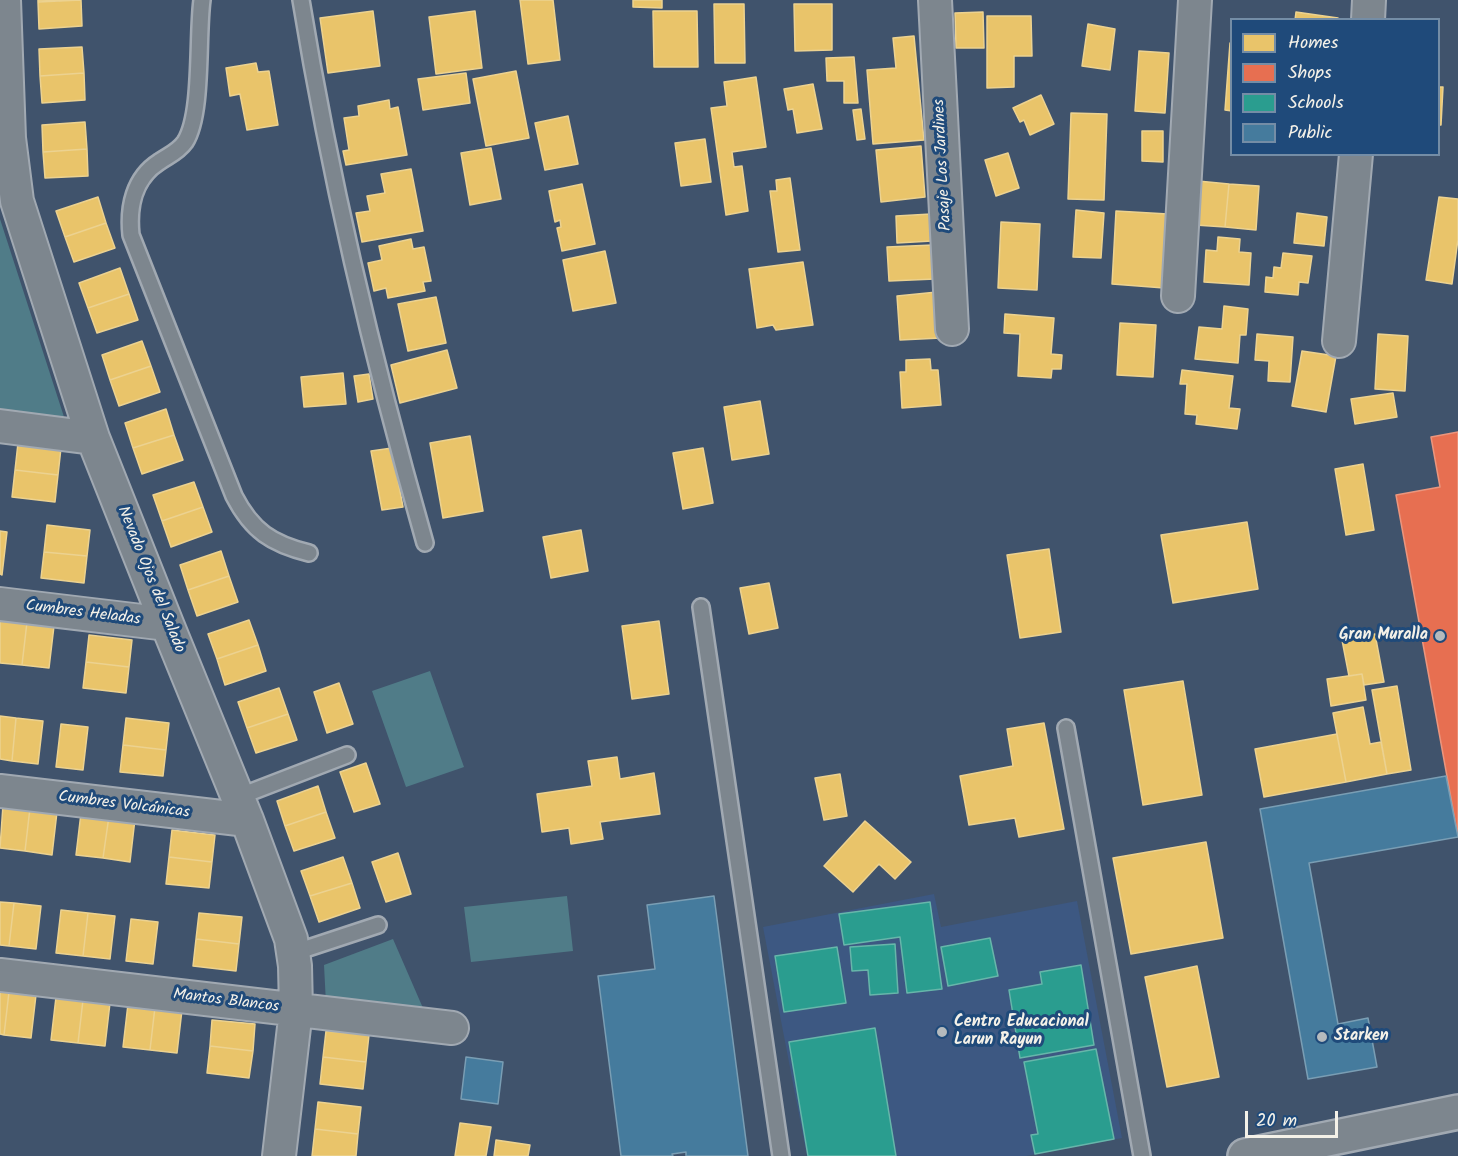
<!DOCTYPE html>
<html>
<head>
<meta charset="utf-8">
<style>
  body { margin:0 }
  #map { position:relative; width:1458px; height:1156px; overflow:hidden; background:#40536c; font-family:Kalam,sans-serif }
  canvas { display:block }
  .legend { position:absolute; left:1230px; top:18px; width:210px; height:138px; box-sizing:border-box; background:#1f4a7a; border:2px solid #748da6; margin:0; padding:8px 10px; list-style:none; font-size:18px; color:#f4f1e8 }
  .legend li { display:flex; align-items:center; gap:12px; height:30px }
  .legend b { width:30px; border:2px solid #748da6 }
  .scale { position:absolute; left:1245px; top:1111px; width:93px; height:27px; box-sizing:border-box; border:3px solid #f4f1e8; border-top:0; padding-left:8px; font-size:18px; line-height:21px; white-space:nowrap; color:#f4f1e8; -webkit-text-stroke:4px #1f4a7a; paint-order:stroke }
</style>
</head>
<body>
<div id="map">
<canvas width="1458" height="1156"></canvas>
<ul class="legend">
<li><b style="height:16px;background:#e9c46a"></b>Homes</li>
<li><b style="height:16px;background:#e76f51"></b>Shops</li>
<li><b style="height:16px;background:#2a9d8f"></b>Schools</li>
<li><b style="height:16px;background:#457b9d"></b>Public</li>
</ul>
<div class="scale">20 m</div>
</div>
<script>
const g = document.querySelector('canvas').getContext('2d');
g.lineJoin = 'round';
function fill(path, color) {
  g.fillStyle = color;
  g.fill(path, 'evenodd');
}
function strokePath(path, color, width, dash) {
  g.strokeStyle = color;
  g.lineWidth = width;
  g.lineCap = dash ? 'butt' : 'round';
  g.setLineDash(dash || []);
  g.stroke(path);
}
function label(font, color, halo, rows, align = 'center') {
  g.font = font + ' Kalam,sans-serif';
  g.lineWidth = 6;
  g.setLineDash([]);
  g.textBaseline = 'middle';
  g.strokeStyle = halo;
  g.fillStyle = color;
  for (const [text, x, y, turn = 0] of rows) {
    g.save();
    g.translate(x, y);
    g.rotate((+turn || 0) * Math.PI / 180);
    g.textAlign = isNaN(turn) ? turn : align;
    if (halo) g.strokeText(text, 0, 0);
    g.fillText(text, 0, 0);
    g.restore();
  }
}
fill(new Path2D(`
  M934 894 941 927 1077 901 1122 1138 1026 1156H807L763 927Z`), '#3d5882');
fill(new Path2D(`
  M0 219 65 420 0 412Z
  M430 671 464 767 406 787 372 691Z
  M567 896 573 951 471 962 464 907Z
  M393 939 426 1015 326 1004 324 965Z`), '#507c88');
const homes = new Path2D(`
  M38 0H73L38 2Z
  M81 0 82 26 39 29 38 2Z
  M520 0H553L560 60 528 64Z
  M633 0H662V8L633 7Z
  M714 4H744L745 63H715Z
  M794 4H832V50L795 51Z
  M373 11 380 66 328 73 320 18Z
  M475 11 482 68 436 74 429 17Z
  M653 11H697L698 67H654Z
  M983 12 984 48H956L955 13Z
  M1296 12 1338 18 1337 20H1295Z
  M987 16H1031L1032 56H1014V87L987 88Z
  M1088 24 1115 29 1110 70 1082 66Z
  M914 36 924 140 873 144 867 70 896 68 893 38Z
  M1230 43 1232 44V111L1225 110Z
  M82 47 84 73 40 76 39 49Z
  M1139 51 1169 53 1165 113 1135 111Z
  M854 57 858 103H844V81H827L826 58Z
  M256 63 258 72 269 71 278 125 247 130 240 94 230 96 226 68Z
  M516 71 529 138 486 146 473 79Z
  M84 73 85 100 42 103 40 76Z
  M466 73 470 103 423 110 418 79Z
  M756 77 766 147 732 152 734 167 742 166 748 211 726 215 711 108 727 106 724 82Z
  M813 84 822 129 797 133 793 109 788 110 784 89Z
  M1438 87H1443L1441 125H1438Z
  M1041 95 1054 124 1030 135 1024 120 1020 122 1013 108Z
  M389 100 390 109 398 107 407 155 346 165 343 151 349 150 344 118 359 116 358 106Z
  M861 109 865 139 857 140 853 110Z
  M1071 113 1107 114 1104 200 1068 199Z
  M568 116 578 164 545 170 535 123Z
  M85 122 87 149 43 152 42 125Z
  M1142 131H1163V162L1142 161Z
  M705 139 711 182 681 186 675 143Z
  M921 146 925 197 881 202 876 150Z
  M491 148 501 199 470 205 461 153Z
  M87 149 88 176 45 178 43 152Z
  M1008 153 1019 188 996 196 985 160Z
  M411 169 423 231 362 242 356 213 370 211 367 196 385 193 381 174Z
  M790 178 800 250 778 252 770 191H777L776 180Z
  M1198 181 1229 184 1225 227 1195 225Z
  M582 184 595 244 562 251 557 228 561 227 560 220 555 222 549 191Z
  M1229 184 1259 186 1256 230 1225 227Z
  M98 197 106 223 65 237 56 211Z
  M1439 197 1458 199V239L1452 284 1426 280Z
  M1076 210 1104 213 1101 258 1073 257Z
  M1116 211 1168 214 1164 288 1112 284Z
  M1297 213 1327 217 1324 246 1294 243Z
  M931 214 932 241 897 243 896 216Z
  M1001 222 1040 224 1037 290 998 288Z
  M106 223 115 248 74 262 65 237Z
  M1218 237 1240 239 1239 252 1251 253 1249 285 1204 282 1206 250 1217 251Z
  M411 239 413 249 424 247 431 281 423 282 425 291 388 298 386 288 374 291 368 263 382 260 379 246Z
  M933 245 935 279 889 281 887 247Z
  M605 251 616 303 573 311 563 260Z
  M1283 253 1312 256 1308 283 1299 282 1298 295 1265 292 1266 277 1273 278 1274 267 1281 268Z
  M803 262 813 325 776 330 773 325 757 328 749 269Z
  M120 268 129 294 88 308 79 283Z
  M937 292 941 338 900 340 897 296Z
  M129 294 138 320 97 333 88 308Z
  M436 297 446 343 408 351 398 304Z
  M1224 306 1248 309 1246 335H1240L1238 363 1195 359 1199 327 1222 329Z
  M1005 314 1054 318 1051 354 1062 355 1061 369H1052L1051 378 1018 376 1020 334 1004 333Z
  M1120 323 1156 325 1153 377 1117 375Z
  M1257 334 1293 337 1290 382 1268 381 1269 361 1255 360Z
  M1378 334 1408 336 1405 391 1375 389Z
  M142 341 151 366 110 380 102 355Z
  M447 350 457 388 400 403 391 365Z
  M1302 351 1336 356 1326 412 1292 406Z
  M930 359 931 370H938L941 405 902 408 900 372H906V360Z
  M151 366 160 392 119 406 110 380Z
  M1182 370 1233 376 1229 408 1240 409 1237 429 1196 424 1197 415 1185 414 1187 384H1180Z
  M343 373 346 404 304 407 301 377Z
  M369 374 373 399 358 402 354 376Z
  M1393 393 1397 417 1355 424 1351 399Z
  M760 401 769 454 732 460 724 407Z
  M166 409 174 435 133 448 125 423Z
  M174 435 183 460 142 474 133 448Z
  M470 436 483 511 443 518 430 443Z
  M18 443 61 448 58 475 15 470Z
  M392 448 403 507 382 510 371 451Z
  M703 448 713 503 683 509 673 453Z
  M1363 464 1374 530 1346 535 1335 469Z
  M15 470 58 475 55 502 12 497Z
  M194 482 203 507 162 521 153 495Z
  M203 507 212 532 171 547 162 521Z
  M1247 522 1258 589 1173 603 1161 535Z
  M47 525 90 530 87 556 44 552Z
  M581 530 588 571 551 578 543 537Z
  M0 531 7 532 2 575 0 574Z
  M1049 549 1061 632 1020 638 1007 555Z
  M221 551 229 576 188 590 180 565Z
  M44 552 87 556 84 583 41 578Z
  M229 576 238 602 197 616 188 590Z
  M769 583 778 628 749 634 740 588Z
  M0 619 27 622 22 665 0 663Z
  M249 620 258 645 217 659 208 634Z
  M659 621 669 694 632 699 622 626Z
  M27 622 54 626 49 668 22 665Z
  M1375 634 1384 682 1364 685 1362 674 1349 676 1342 640Z
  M89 635 132 640 129 667 86 662Z
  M258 645 266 671 225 685 217 659Z
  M86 662 129 667 126 693 83 688Z
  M1362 674 1366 700 1331 706 1327 679Z
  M1183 681 1202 795 1143 805 1124 690Z
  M339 683 353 724 327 733 314 692Z
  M1397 686 1411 770 1387 774 1372 690Z
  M279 688 288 714 247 728 238 702Z
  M1363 707 1370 744 1381 742 1387 774 1346 782 1333 713Z
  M288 714 297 740 256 753 247 728Z
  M0 716 16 718 12 761 0 759Z
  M16 718 43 721 38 764 12 761Z
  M126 718 169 723 166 750 123 745Z
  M1044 723 1064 829 1019 837 1015 818 969 825 960 776 1013 766 1007 729Z
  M61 724 88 727 83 770 56 767Z
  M1337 734 1346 782 1264 797 1255 749Z
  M123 745 166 750 163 776 120 772Z
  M617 757 620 779 654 773 660 814 600 822 603 839 571 844 569 828 542 832 537 794 592 786 588 761Z
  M366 763 380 804 354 812 340 772Z
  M840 774 847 816 824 820 815 778Z
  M318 786 326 812 285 826 277 801Z
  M3 805 30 808 25 851 0 848Z
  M30 808 57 812 52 855 25 851Z
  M326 812 335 838 294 851 285 826Z
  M81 813 109 816 103 858 76 855Z
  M109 816 135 819 130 862 103 858Z
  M865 821 911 862 895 879 879 864 853 892 824 866Z
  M172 830 215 835 212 862 169 857Z
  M1206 842 1223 938 1131 954 1113 858Z
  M398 853 411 894 386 902 372 862Z
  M169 857 212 862 209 888 166 884Z
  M343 857 352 883 310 896 301 871Z
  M352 883 360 908 319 922 310 896Z
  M0 902 14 903 9 946 0 945Z
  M14 903 41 906 36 949 9 946Z
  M61 910 88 913 83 956 56 953Z
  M88 913 115 916 110 959 83 956Z
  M199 913 242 917 239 944 196 939Z
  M131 919 158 922 153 964 126 961Z
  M196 939 239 944 236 971 193 966Z
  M1197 966 1219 1077 1167 1087 1145 977Z
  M0 991 9 992 4 1035 0 1034Z
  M9 992 36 995 31 1038 4 1035Z
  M56 997 83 1000 78 1043 51 1040Z
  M83 1000 110 1003 105 1046 78 1043Z
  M128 1004 155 1007 150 1050 123 1047Z
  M155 1007 182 1010 177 1053 150 1050Z
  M212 1020 255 1024 253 1051 210 1046Z
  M326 1031 369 1035 366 1062 323 1057Z
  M210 1046 253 1051 249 1078 207 1073Z
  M323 1057 366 1062 363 1089 320 1084Z
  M318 1102 361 1107 358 1134 315 1129Z
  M460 1123 491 1127 486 1156H455Z
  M315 1129 358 1134 356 1156H312Z
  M496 1140 530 1145 528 1156H494Z`);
fill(homes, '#e9c46a');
strokePath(homes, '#ecd290', 1.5);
const shops = new Path2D(`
  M1458 432V837L1396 495 1440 487 1431 437Z`);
fill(shops, '#e76f51');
strokePath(shops, '#eb967e', 1.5);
const schools = new Path2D(`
  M930 902 942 989 907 993 900 937 844 945 839 914Z
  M990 938 998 976 948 986 941 947Z
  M895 944 898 993 870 995 868 970 852 971 850 947Z
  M837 947 846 1003 784 1012 775 956Z
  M1081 965 1094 1045 1020 1058 1009 990 1042 984 1040 972Z
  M875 1028 896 1156H808L789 1042Z
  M1096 1049 1114 1139 1035 1154 1031 1135 1038 1134 1024 1062Z`);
fill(schools, '#2a9d8f');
strokePath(schools, '#67b6aa', 1.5);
const public = new Path2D(`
  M1446 776 1458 837 1309 863 1338 1024 1368 1018 1377 1067 1308 1079 1260 809Z
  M714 896 748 1156H686V1152L672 1154 673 1156H621L598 976 655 969 647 905Z
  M466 1057 503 1062 498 1104 461 1099Z`);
fill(public, '#457b9d');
strokePath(public, '#7a9eb4', 1.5);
const lane = new Path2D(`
  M202 0C197 36 203 114 185 142 178 152 169 155 159 162 134 178 128 207 131 235L234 496C252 531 272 544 309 553
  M301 0C331 184 374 364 425 543
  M701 607 781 1156
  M1066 728 1142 1156
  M238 797 347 755
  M293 953 378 925`);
const street = new Path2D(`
  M4 0 9 138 17 201 93 438 167 624 247 820 291 939 295 966 296 1010 279 1156
  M935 0 952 329
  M1368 20 1369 0
  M1178 296 1195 0
  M1339 341 1356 154
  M0 426 93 438
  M0 604 167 624
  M0 791 247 820
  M0 975 452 1028`);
const secondary = new Path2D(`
  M1245 1156 1458 1112`);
strokePath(lane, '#a1a9b2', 20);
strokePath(street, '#a1a9b2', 36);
strokePath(secondary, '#a1a9b2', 38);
strokePath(lane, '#7d868e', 15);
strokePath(street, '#7d868e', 32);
strokePath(secondary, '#7d868e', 33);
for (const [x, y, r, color] of [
  [1440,636,6,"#b5babd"],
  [942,1032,6,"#b5babd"],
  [1322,1037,6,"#b5babd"]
]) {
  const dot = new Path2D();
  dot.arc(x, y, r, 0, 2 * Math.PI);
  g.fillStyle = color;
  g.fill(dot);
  strokePath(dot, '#1f4a7a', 2);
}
label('16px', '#f4f1e8', '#1f4a7a', [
  ["Pasaje Los Jardines",944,165,-93],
  ["Nevado Ojos del Salado",150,580,68],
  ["Cumbres Heladas",83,614,7],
  ["Cumbres Volcánicas",124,806,7],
  ["Mantos Blancos",226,1002,7]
]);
label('bold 16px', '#f4f1e8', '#1f4a7a', [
  ["Gran Muralla",1428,636,"right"],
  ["Centro Educacional",954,1023],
  ["Larun Rayun",954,1041],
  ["Starken",1334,1037]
], 'left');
</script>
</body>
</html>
